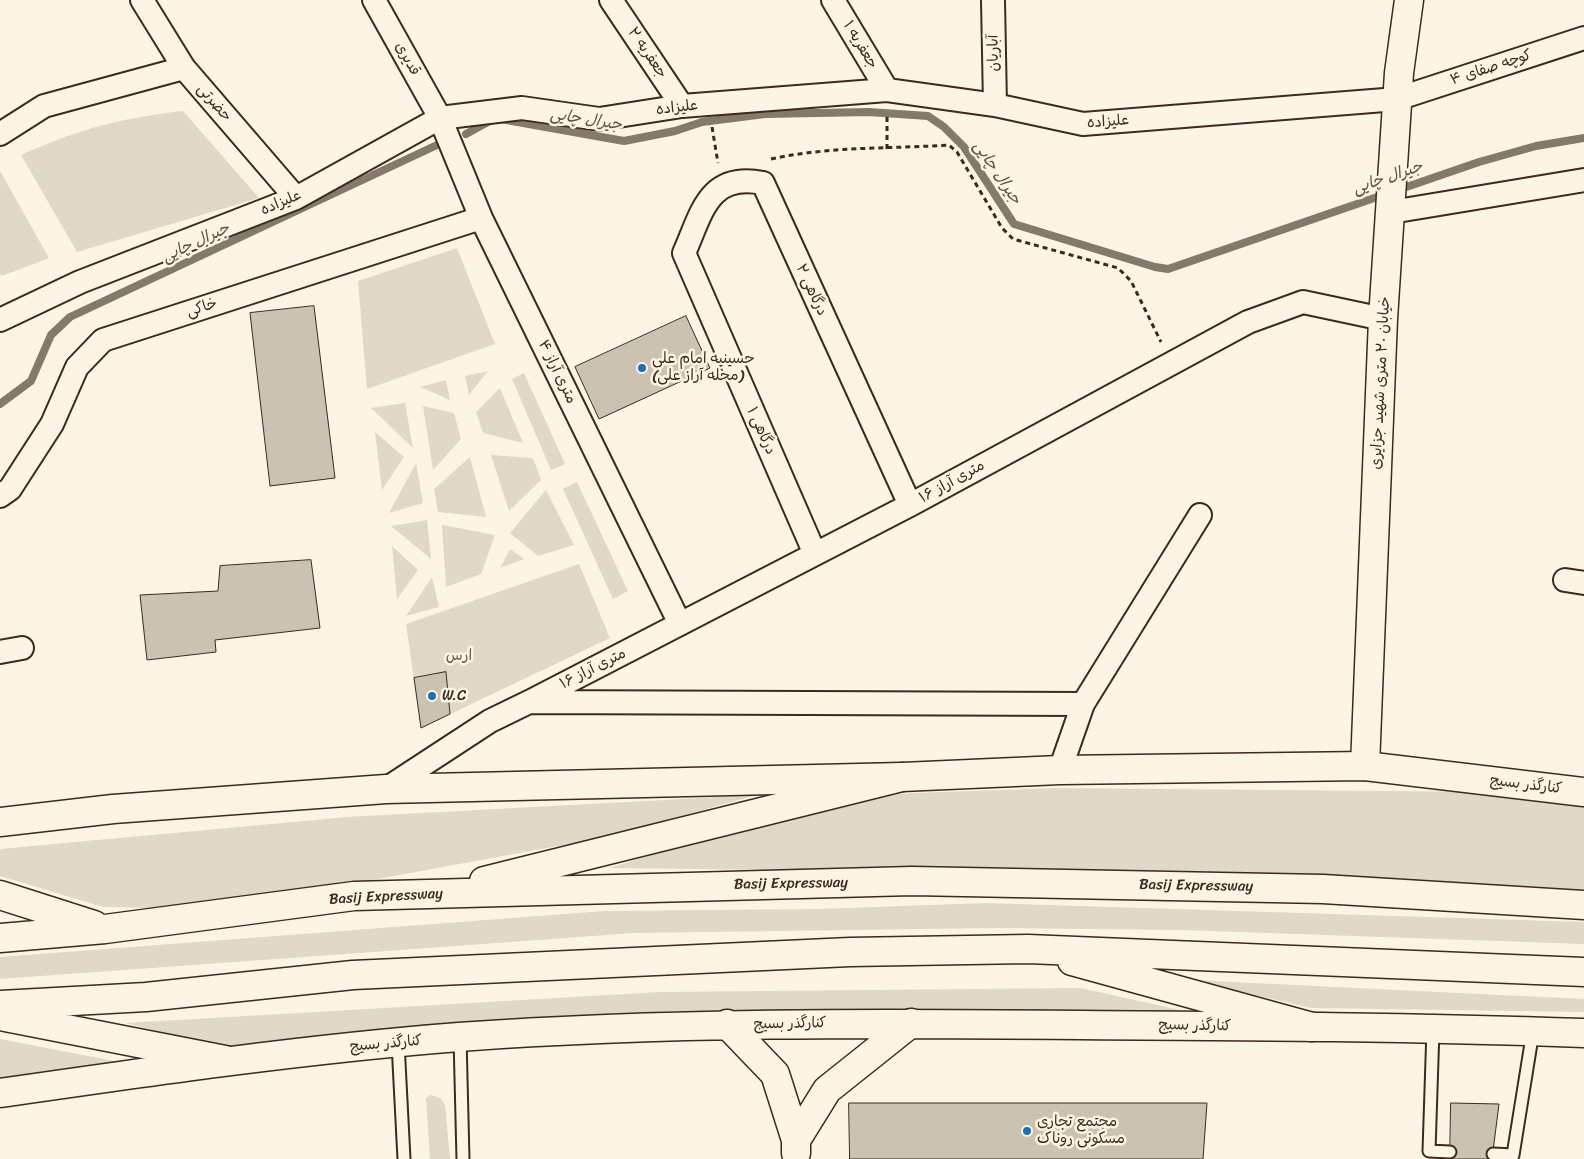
<!DOCTYPE html>
<html>
<head>
<meta charset="utf-8">
<style>
  body { margin:0 }
  canvas { display:block; background:#fcf5e5 }
</style>
</head>
<body>
<canvas width="1584" height="1159"></canvas>
<script>
const g = document.querySelector('canvas').getContext('2d');
g.lineJoin = 'round';
function fill(path, color) {
  g.fillStyle = color;
  g.fill(path, 'evenodd');
}
function strokePath(path, color, width, dash) {
  g.strokeStyle = color;
  g.lineWidth = width;
  g.lineCap = dash ? 'butt' : 'round';
  g.setLineDash(dash || []);
  g.stroke(path);
}
function label(font, color, halo, rows, align = 'center') {
  g.font = font + ' Sriracha,"Playpen Sans Arabic",sans-serif';
  g.lineWidth = 5;
  g.setLineDash([]);
  g.textBaseline = 'middle';
  g.strokeStyle = halo;
  g.fillStyle = color;
  for (const [text, x, y, turn = 0] of rows) {
    g.save();
    g.translate(x, y);
    g.rotate((+turn || 0) * Math.PI / 180);
    g.textAlign = isNaN(turn) ? turn : align;
    if (halo) g.strokeText(text, 0, 0);
    g.fillText(text, 0, 0);
    g.restore();
  }
}
fill(new Path2D(`
  M183 111 259 198 77 252 21 155C79 129 120 118 183 111Z
  M0 171 49 258 2 276 0 274Z
  M457 248 495 344 367 389 358 281Z
  M488 371 469 395 465 376Z
  M524 373 565 464 551 470 512 379Z
  M446 380 450 400 420 387Z
  M500 388 523 443 483 433 476 412Z
  M405 403 413 448 371 408Z
  M423 406 454 413 461 439 433 470Z
  M375 432 404 457 382 490Z
  M491 455 533 458 541 480 509 511Z
  M470 457 486 517 438 512 434 489Z
  M416 463 423 503 389 513Z
  M577 482 628 591 613 599 563 489Z
  M546 490 574 545 538 556 510 533Z
  M427 520 431 559 391 526Z
  M442 525 495 535 481 574 446 587Z
  M392 546 418 570 397 599Z
  M510 549 524 559 500 568Z
  M579 564 610 638 421 728 406 624Z
  M432 577 439 607 406 616Z
  M1058 788 1494 792 1584 799V890L1359 877 609 868 717 835 853 798 913 793Z
  M757 795 601 838 307 892 157 908 103 907 0 876V849L347 817Z
  M986 903 1584 922V944L1181 930 996 928 635 933 0 979V957L604 911 819 909Z
  M1191 980 1584 999V1012L1311 1008Z
  M1081 988 1184 1011H674L402 1029 227 1048 125 1023 660 992Z
  M0 1039 119 1062 0 1078Z
  M431 1095 440 1098 445 1105 450 1159H430L426 1098Z`), '#e0d8c8');
strokePath(new Path2D(`
  M466 134 495 118 624 141 675 131 702 122 765 114 869 112 928 116 944 127 964 147 1014 224 1155 267 1168 269 1479 162 1536 146 1584 138
  M0 404 31 381 51 335 70 317 437 145`), '#85796b', 8);
const building = new Path2D(`
  M314 306 335 478 270 486 250 313Z
  M686 316 710 368 599 419 575 367Z
  M311 560 320 628 215 640 216 652 147 660 140 595 218 591 220 566Z
  M446 672 450 714 421 728 414 678Z
  M849 1103H1207L1203 1159H850Z
  M1451 1103 1499 1104 1492 1159H1450Z`);
fill(building, '#ccc2b3');
strokePath(building, '#3b2a1e', 1);
const service = new Path2D(`
  M1433 1029 1429 1151 1450 1152
  M460 1037 463 1159
  M398 1043 404 1159
  M1493 1154 1513 1155 1533 1031`);
const minor = new Path2D(`
  M142 0 184 68 296 198
  M374 0 440 118 481 218 680 624
  M611 0 682 106
  M833 0 887 90
  M993 0 995 105
  M0 134 44 106 184 68
  M1391 212 1584 180
  M0 320 80 282 296 198 440 118 522 108 599 119 682 106 887 90 995 105 1083 124 1397 99 1584 38
  M0 496 10 489 52 424 77 367 103 340 481 218
  M815 554 684 253C702 213 708 172 763 183L910 505
  M1565 580 1584 583
  M0 652 22 648
  M529 702 910 505 1248 322 1303 302 1383 319
  M1083 704 1200 515
  M386 789 490 721 529 702 1083 704 1060 770`);
const tertiary = new Path2D(`
  M1365 766 1383 319 1399 73 1409 0`);
const secondary = new Path2D(`
  M0 822 113 809 386 789 902 777 1060 770 1365 766 1584 792
  M727 1024 775 1074 796 1140V1153
  M0 1093C153 1071 305 1049 459 1037 666 1022 874 1023 1081 1025 1249 1026 1417 1027 1584 1033
  M796 1140 827 1090 911 1023`);
const trunk = new Path2D(`
  M484 881 902 777
  M0 895 94 925
  M0 938 105 929 354 896 912 881 1323 889 1584 905
  M1072 961 1312 1027
  M0 1005 146 997 353 975 850 952 1028 949 1584 972
  M0 1016 225 1060`);
strokePath(service, '#3b2a1e', 15);
strokePath(minor, '#3b2a1e', 26);
strokePath(tertiary, '#3b2a1e', 31);
strokePath(secondary, '#3b2a1e', 31);
strokePath(trunk, '#3b2a1e', 31);
strokePath(new Path2D(`
  M712 127 718 163
  M887 149V115
  M771 159C830 146 890 149 949 145L957 152 1002 228 1013 239 1118 268 1131 281 1161 342`), '#3b2a1e', 3, [5, 4]);
strokePath(service, '#fcf5e5', 11);
strokePath(minor, '#fcf5e5', 22);
strokePath(tertiary, '#fcf5e5', 28);
strokePath(secondary, '#fcf5e5', 28);
strokePath(trunk, '#fcf5e5', 28);
for (const [x, y, r, color] of [
  [642,368,5,"#1f6fb2"],
  [432,696,5,"#1f6fb2"],
  [1027,1131,5,"#1f6fb2"]
]) {
  const dot = new Path2D();
  dot.arc(x, y, r, 0, 2 * Math.PI);
  g.fillStyle = color;
  g.fill(dot);
  strokePath(dot, '#fcf5e5', 2);
}
label('15px', '#3b2a1e', '#fcf5e5', [
  ["جعفریه ۱",860,45,59],
  ["جعفریه ۲",647,53,56],
  ["آباریان",994,53,-91],
  ["قدیری",407,59,61],
  ["کوچه صفای ۴",1491,68,-18],
  ["حضرتی",214,103,49],
  ["علیزاده",677,108,-7],
  ["علیزاده",1108,122,-4],
  ["علیزاده",281,203,-23],
  ["درگاهی ۲",811,290,65],
  ["خاکی",202,308,-18],
  ["۴ متری آراز",557,372,64],
  ["خیابان ۲۰ متری شهید جزایری",1381,383,-87],
  ["درگاهی ۱",761,431,66],
  ["۱۶ متری آراز",952,482,-29],
  ["۱۶ متری آراز",593,669,-27],
  ["کنارگذر بسیج",1526,785,7],
  ["Basij Expressway",791,884,-1],
  ["Basij Expressway",1196,886,1],
  ["Basij Expressway",386,897,-3],
  ["کنارگذر بسیج",790,1024,-1],
  ["کنارگذر بسیج",1195,1026,1],
  ["کنارگذر بسیج",386,1044,-5]
]);
label('15px', '#3b2a1e', '#fcf5e5', [
  ["حسینیه امام علی",652,359],
  ["(محله آراز علی)",652,376],
  ["W.C",442,696],
  ["مجتمع تجاری",1037,1122],
  ["مسکونی روناک",1037,1139]
], 'left');
label('15px', '#645648', '#fcf5e5', [
  ["ارس",459,656]
]);
label('italic 16px', '#605144', '#fcf5e5', [
  ["جیرال چایی",586,120,9],
  ["جیرال چایی",997,173,56],
  ["جیرال چایی",1388,178,-19],
  ["جیرال چایی",196,243,-25]
]);
</script>
</body>
</html>
